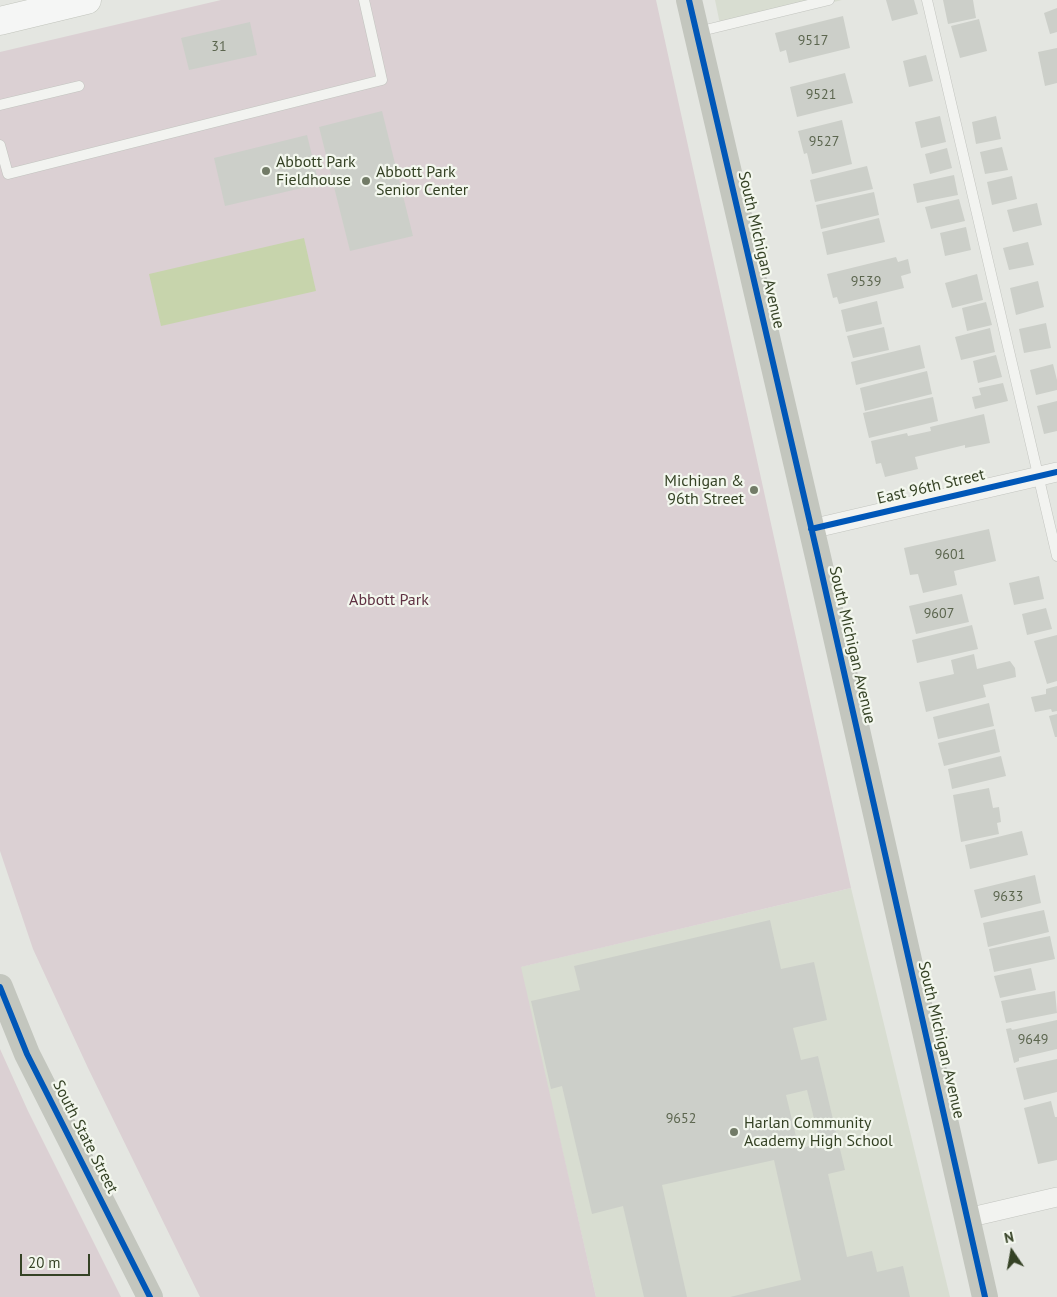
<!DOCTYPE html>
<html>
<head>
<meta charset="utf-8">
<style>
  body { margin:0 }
  #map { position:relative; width:1057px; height:1297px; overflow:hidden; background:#e4e6e1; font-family:"PT Sans",sans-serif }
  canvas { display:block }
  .north { position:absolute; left:987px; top:1227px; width:50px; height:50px; -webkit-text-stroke:4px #f3f7ee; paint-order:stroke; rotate:348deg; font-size:14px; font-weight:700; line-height:20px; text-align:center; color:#354225 }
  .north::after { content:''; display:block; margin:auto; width:18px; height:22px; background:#354225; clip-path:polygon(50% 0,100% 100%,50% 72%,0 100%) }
  .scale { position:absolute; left:20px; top:1254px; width:70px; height:22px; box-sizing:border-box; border:2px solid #354225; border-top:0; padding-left:6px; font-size:15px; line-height:18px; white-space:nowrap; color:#354225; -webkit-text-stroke:4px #f3f7ee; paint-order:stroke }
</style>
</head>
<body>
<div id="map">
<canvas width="1057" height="1297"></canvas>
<div class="north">N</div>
<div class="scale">20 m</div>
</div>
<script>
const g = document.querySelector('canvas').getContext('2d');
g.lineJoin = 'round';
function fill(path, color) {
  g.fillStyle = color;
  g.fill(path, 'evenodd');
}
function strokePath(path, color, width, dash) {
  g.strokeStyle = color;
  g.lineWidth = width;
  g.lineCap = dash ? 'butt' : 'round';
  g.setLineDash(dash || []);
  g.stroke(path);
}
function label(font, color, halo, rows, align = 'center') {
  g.font = font + ' "PT Sans",sans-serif';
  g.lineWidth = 4.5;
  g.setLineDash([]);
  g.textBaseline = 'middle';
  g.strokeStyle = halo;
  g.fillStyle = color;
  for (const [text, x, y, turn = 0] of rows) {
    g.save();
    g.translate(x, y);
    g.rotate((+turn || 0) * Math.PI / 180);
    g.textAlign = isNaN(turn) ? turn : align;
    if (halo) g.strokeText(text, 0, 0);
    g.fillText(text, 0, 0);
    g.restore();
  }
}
fill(new Path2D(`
  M715 0H842L721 29Z
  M851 888 950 1297H596L520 967Z`), '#d8ddd1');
fill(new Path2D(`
  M221 0H656L851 888 521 967 596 1297H200L88 1068 33 949 0 851V52Z
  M0 1049 28 1111 121 1297H0Z`), '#dbd0d3');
fill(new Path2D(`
  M304 238 316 291 161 326 149 274Z`), '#c7d4ac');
fill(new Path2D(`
  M886 0H914L918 14 892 21Z
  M943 0H973L976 18 948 24Z
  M1057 8V32L1050 34 1044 13Z
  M843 16 850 48 789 63 786 50 780 52 775 33Z
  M979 19 987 51 960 58 951 26Z
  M250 22 257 55 189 70 181 38Z
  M1057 48V83L1045 86 1038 52Z
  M926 55 933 81 909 87 903 61Z
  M845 73 853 103 797 117 790 87Z
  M382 111 413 236 350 251 319 127Z
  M940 116 946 142 921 148 915 122Z
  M996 116 1001 139 976 144 972 122Z
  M842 120 852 164 812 174 807 153 804 154 798 131Z
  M307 135 319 184 225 206 214 158Z
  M1002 147 1008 170 985 174 980 152Z
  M947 148 952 168 930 174 925 154Z
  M867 166 873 189 815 202 810 180Z
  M954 175 958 195 917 203 913 184Z
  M1012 176 1017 199 992 205 987 182Z
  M874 192 879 215 821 229 816 205Z
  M959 199 965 221 931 229 925 207Z
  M1037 203 1042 225 1013 232 1007 210Z
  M879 218 885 242 827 255 822 232Z
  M966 227 971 250 945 256 940 233Z
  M1028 242 1034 265 1009 270 1003 248Z
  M896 257 898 262 908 259 911 273 901 276 904 288 839 304 837 297 833 298 827 274Z
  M977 274 983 300 952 308 945 283Z
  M1038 281 1044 307 1016 315 1010 288Z
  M877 301 882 324 846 332 841 310Z
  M986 302 992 325 967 331 962 308Z
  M1046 323 1051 348 1024 353 1019 329Z
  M884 327 889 350 853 358 847 336Z
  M990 328 995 352 961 360 955 337Z
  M920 345 925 368 856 385 851 362Z
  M996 355 1002 377 978 383 973 361Z
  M1053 364 1057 380V390L1036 395 1030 370Z
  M927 371 932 394 865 411 860 388Z
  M1003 383 1008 401 975 409 972 397 981 395 979 388Z
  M933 397 938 421 869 438 863 413Z
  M1057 401V431L1044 434 1037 406Z
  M984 414 990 443 965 448V445L915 457 918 469 885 477 881 463 876 464 871 441 907 433 908 436 931 431 930 427Z
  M989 529 996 561 954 571 957 585 923 593 918 574 910 575 904 548Z
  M1039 576 1044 599 1014 605 1009 583Z
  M962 594 969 622 916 634 909 606Z
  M1046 608 1052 629 1027 635 1022 614Z
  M972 625 978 649 917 663 912 640Z
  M1057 635V681L1047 684 1034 641Z
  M974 654 977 669 1010 661 1015 668 1016 677 983 685 986 697 926 712 919 682 954 674 951 660Z
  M1057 686V711L1052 712 1051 709 1035 712 1031 697 1046 694V689Z
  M989 703 994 726 938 739 933 717Z
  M1057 714V737H1055L1049 716Z
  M995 729 1000 752 944 766 938 743Z
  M1001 756 1006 776 952 789 948 769Z
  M989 788 993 808 999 807 1001 822 997 823 999 834 961 842 953 795Z
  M1022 831 1028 855 970 869 965 845Z
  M1035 875 1041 903 981 918 974 890Z
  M1044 910 1049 932 988 947 983 923Z
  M770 920 781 969 814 962 827 1020 793 1028 801 1060 818 1056 845 1170 828 1174 847 1257 872 1251 877 1272 903 1266 910 1297H730L801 1280 774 1160 662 1185 687 1297H644L623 1206 592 1214 562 1086 551 1089 531 1001 580 990 574 966ZM807 1090 820 1143 799 1149 786 1095Z
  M1050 936 1055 959 994 972 989 949Z
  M1031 968 1036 990 1000 998 994 976Z
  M1055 991 1057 1013 1006 1023 1001 1001Z
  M1057 1020V1049L1019 1058V1061L1014 1063 1006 1029 1011 1028 1012 1030Z
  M1057 1059V1092L1024 1100 1016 1068Z
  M1051 1101 1055 1117H1057V1160L1038 1164 1024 1108Z`), '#cccfc9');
const lane = new Path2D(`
  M927 0 1057 556
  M697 32 829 0
  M0 105 79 86
  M0 145 8 174 382 80 364 0`);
const street = new Path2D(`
  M811 529 1057 472
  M967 1218 1057 1197`);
const primary = new Path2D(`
  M0 21 87 0`);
strokePath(lane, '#c2c4bf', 11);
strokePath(street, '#c2c4bf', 20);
strokePath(primary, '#c1c4bc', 29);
strokePath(lane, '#f2f3f0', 10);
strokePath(street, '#f2f3f0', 19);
strokePath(new Path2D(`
  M689 0 818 557 985 1297
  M0 987 27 1054 150 1297`), '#c3c6be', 26);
strokePath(primary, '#f5f6f5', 28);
strokePath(new Path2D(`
  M689 0 818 557 985 1297
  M811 529 1057 472
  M0 987 27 1054 150 1297`), '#0057b8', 6);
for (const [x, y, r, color] of [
  [266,171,5,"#727b67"],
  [366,181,5,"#727b67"],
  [754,490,5,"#727b67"],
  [734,1132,5,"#727b67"]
]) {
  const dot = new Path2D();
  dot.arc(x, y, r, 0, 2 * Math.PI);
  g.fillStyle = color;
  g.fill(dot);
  strokePath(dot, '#f3f7ee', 2);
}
label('14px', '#5c664f', null, [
  ["9517",813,41],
  ["31",219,47],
  ["9521",821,95],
  ["9527",824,142],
  ["9539",866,282],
  ["9601",950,555],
  ["9607",939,614],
  ["9633",1008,897],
  ["9649",1033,1040],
  ["9652",681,1119]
]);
label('16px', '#354225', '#f3f7ee', [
  ["Abbott Park",276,162],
  ["Fieldhouse",276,180],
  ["Abbott Park",376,172],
  ["Senior Center",376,190],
  ["Michigan &",744,481,"right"],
  ["96th Street",744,499,"right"],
  ["Harlan Community",744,1123],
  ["Academy High School",744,1141]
], 'left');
label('16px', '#354225', '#f3f7ee', [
  ["South Michigan Avenue",761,250,77],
  ["East 96th Street",931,487,-13],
  ["South Michigan Avenue",852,645,77],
  ["South Michigan Avenue",941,1040,77],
  ["South State Street",85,1137,63]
]);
label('16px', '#5f3142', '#f3f7ee', [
  ["Abbott Park",389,600]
]);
</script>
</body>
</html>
